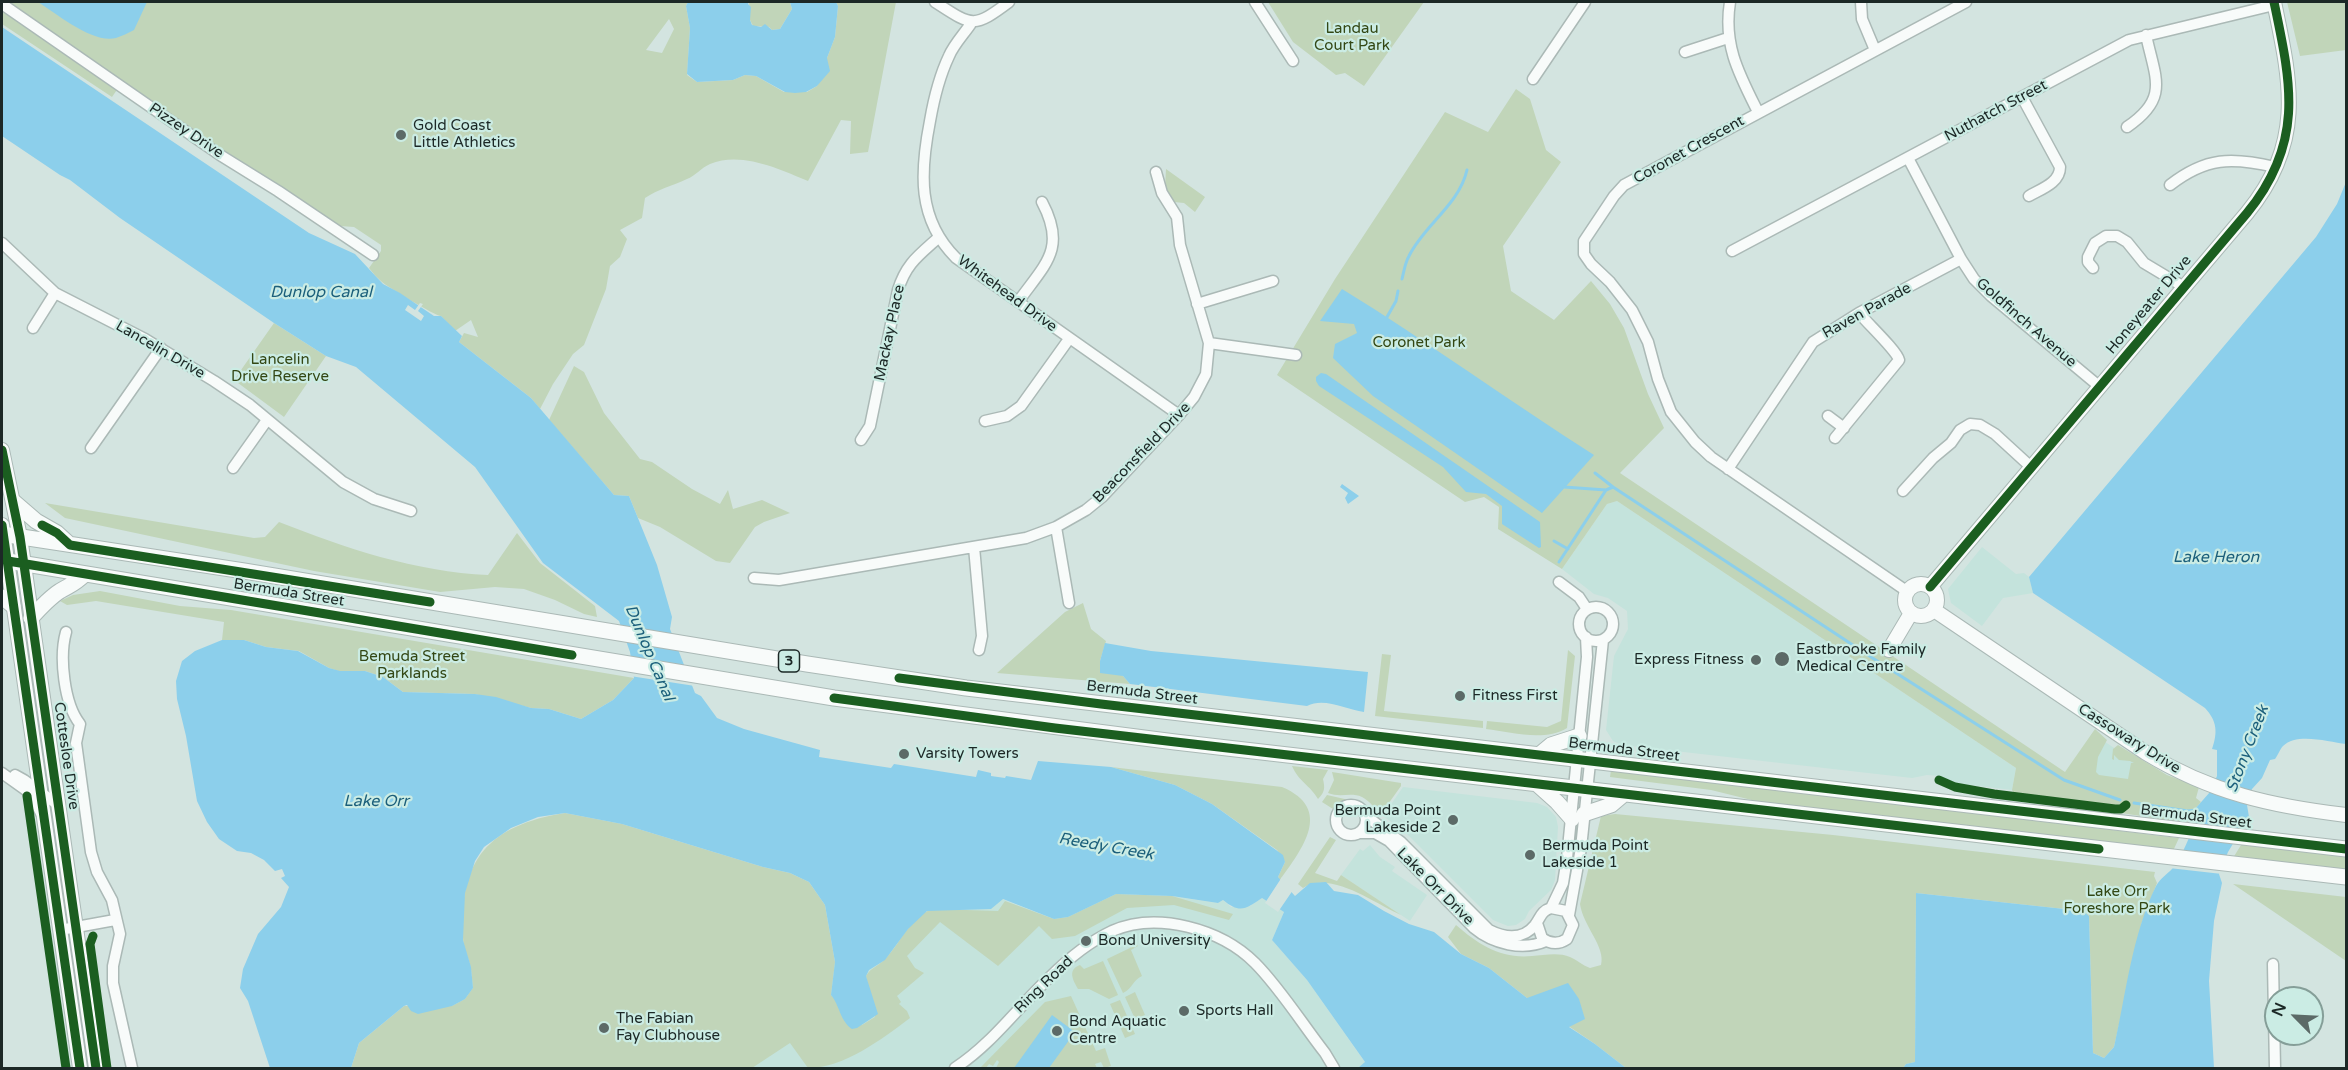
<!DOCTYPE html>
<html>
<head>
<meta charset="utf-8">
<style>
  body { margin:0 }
  #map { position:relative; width:2348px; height:1070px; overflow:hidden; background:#d3e4e0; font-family:"Varela Round",sans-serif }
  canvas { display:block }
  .frame { position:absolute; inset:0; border:3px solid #1c2826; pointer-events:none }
  .north { position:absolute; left:2264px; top:986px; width:60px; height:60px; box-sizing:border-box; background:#cbece4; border:2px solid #859e98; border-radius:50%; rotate:294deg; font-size:16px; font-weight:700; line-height:24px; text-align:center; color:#1c2826 }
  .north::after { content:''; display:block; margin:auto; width:21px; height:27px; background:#5c6a67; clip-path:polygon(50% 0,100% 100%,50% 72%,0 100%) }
</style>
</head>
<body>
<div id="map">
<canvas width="2348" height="1070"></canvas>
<div class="frame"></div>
<div class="north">N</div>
</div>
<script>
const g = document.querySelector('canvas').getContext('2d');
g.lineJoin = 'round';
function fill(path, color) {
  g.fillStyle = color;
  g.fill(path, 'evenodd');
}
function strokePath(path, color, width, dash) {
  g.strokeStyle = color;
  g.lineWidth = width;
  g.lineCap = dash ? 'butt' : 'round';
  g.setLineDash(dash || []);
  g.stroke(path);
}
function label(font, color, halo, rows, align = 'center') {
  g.font = font + ' "Varela Round",sans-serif';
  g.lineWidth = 4.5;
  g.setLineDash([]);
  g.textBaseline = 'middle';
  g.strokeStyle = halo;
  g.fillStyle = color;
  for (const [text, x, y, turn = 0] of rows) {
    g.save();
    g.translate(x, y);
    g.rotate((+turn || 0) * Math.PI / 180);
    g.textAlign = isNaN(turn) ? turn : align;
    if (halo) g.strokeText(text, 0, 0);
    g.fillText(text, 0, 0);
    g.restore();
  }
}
fill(new Path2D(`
  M1617 501 2016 768 2012 790 1953 783 1939 776 1927 775 1912 778 1622 745 1613 741 1606 730 1614 656 1628 629 1627 611 1608 598 1594 594 1562 569 1607 504Z
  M1982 547 2016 574 2024 573 2029 577 2033 593 2003 598 1982 626 1951 603 1948 589Z
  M2092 733 2135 762 2133 765 2143 784 2085 778Z
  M1403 787 1537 803 1547 807 1556 817 1558 827 1555 880 1551 890 1529 911 1525 919 1516 925 1508 926 1493 920 1403 830 1383 816Z
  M1370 845 1380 857 1395 867 1392 871 1427 895 1410 921 1341 875 1360 849 1363 851Z
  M1116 894 1172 896 1218 903 1223 900 1231 907 1250 906 1262 898 1274 905 1284 912 1272 940 1307 980 1369 1068H351L472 983 471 967 835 962 908 929 927 911 1002 899 1054 919Z`), '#c4e3dc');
fill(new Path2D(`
  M2 2H688L686 6 690 28 687 75 697 82 733 80 745 75 756 76 784 92H807L817 86 827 58 835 37 838 6 836 2H896L868 152 850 154 851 121 841 120 808 181C779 169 741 151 710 164 701 168 695 176 687 179 672 186 658 189 645 198L642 218 620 230 627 239 620 257 610 266 606 289 584 345 573 354 553 384 540 409 531 398 459 342 464 333 478 337 471 320 455 331 441 316C435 316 388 287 382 282 377 278 373 273 369 268L381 251V245L354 227 340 226 226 153 123 81 112 97 2 24ZM669 19 674 29 662 53 646 50Z
  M749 2H790L792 9 780 29 772 30 769 27 753 26 750 20Z
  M1268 2H1424L1364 86 1345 73 1336 75 1293 42Z
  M2287 2H2346V50L2300 56Z
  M1516 89 1530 99 1546 150 1561 162 1503 246 1511 291 1554 320 1591 281 1610 304 1624 328 1648 394 1664 428 1620 473 2065 772 2095 729 2107 740 2098 757 2096 772 2099 775 2128 779 2131 763H2134L2130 761 2119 760 2114 755V760L2112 759 2113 749 2118 745 2167 775 2199 787 2196 798 2201 802 2195 809 2196 816 2190 815 2187 823 2121 813 2115 807 2014 794 2012 790 2016 768 1617 501 1607 504 1562 569 1498 529 1499 507 1484 497 1465 502 1277 375 1335 279 1445 112 1488 132Z
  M1166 169 1205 197 1195 212 1184 203 1174 202 1165 187Z
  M274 323 326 356 284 417 234 380Z
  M574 366 584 372 604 413 640 459 652 462 692 489 720 504 728 490 733 509 762 500 790 513 764 522 755 527 730 563 716 561 660 527 638 518 629 496 614 495 549 420Z
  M45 503 254 538 265 537 279 522C345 548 416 572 488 575L517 533 540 563 595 606 597 617 584 614 555 600 524 589 495 587 440 592 314 571 65 518Z
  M100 591 180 606 231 610 634 678 613 700 581 719 549 709 531 708 475 694 403 692 383 677 365 671 341 672 329 668 299 651 266 647 244 640H222L224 622 96 601 67 605 60 601 73 595Z
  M1083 603 1091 629 1106 641 1100 661 1123 676 1130 684 997 673 1065 612Z
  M1568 650 1575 656 1567 728C1544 742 1511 732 1486 729L1487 721 1547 727 1561 721Z
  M1382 654 1391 655 1384 711 1483 721V728L1375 716Z
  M1292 766 1328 770 1323 779C1325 788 1325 792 1318 799 1310 785 1299 782 1292 766Z
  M1111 767 1282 787C1334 809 1302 849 1280 880L1278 877 1285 862 1277 850 1212 804 1175 785Z
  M1611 770 2179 838 2173 851 1772 805 1711 790 1610 777Z
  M1332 772 1401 783V786L1381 814C1375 809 1370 801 1362 797 1351 792 1340 798 1328 793L1334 780Z
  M1327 795 1349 800 1333 809 1322 802Z
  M565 813 622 824 763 867 790 873 809 882 825 905 835 962 831 995 839 1004 841 1014 862 1025 875 1017 866 976C871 967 881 965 887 957 901 942 912 914 933 909L998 911 1005 901 1054 919 1068 917 1116 894 1172 896 1233 914 1229 920 1174 905 1127 908 1075 936 1052 939 1039 926 998 966 940 922 907 956 915 968 924 973 897 996 901 1002 899 1004 907 1011 910 1018C882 1039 844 1068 808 1068L790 1043 752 1068H351L359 1043 404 1006H452L465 999 473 988C472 980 472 972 470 965 468 956 463 947 463 938 458 860 489 825 565 813Z
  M1615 814 1833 835 2155 872 2154 876 2157 883 2142 922 2114 1047 2104 1058 2093 1053 2089 916 2083 911 1916 893 1915 1062 1906 1064 1903 1068H1626L1595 1044 1527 998 1489 968 1461 954 1448 937 1456 925C1479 945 1501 959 1532 956 1544 955 1559 952 1570 957 1577 960 1582 965 1590 968L1601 965C1606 947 1583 926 1580 904L1601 816Z
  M1330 837 1336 840 1315 873 1337 881 1341 875 1401 915C1375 904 1331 870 1303 888L1298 884Z
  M2241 845H2269L2346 855V870L2233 858Z
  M2233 884 2346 897V961Z
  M1134 942 1138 946 1131 950 1142 976C1133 980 1132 989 1123 993L1107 959 1130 948Z
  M1103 961 1118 995 1109 999 1089 989H1078C1073 980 1067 970 1080 965L1084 969Z
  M1135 992 1145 1015 1135 1019 1125 997Z
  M1071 996 1096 1051 1105 1048 1111 1066 1104 1068 1101 1062 1095 1064 1097 1068H996L999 1062 997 1060 993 1066 989 1064 986 1068H980L1045 1002Z
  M1120 1000 1135 1034 1125 1038 1110 1004Z`), '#c1d5b9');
fill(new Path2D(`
  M38 2H147L134 30C128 33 122 36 116 38 93 44 57 14 38 2Z
  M688 2H749L748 4 751 7 750 20 752 25 761 27 765 24 772 30 780 29 792 9 790 2H836L838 6 835 37 827 58 830 71 817 86 806 92 795 93 785 92 756 76 745 75 733 80 697 82 687 74 690 28 686 6Z
  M2 27 309 233 355 254 383 284 400 293 434 316H441L462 336 459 342 531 398 614 495 629 496 657 565 672 617 670 629 695 693 701 696 717 718 744 729 820 750 819 757 891 768 894 764 976 777 978 770 991 773V776L1005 778 1006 776 1031 780 1038 761 1111 767 1175 785 1212 804 1283 855 1285 862 1278 877 1295 896 1310 883 1326 882 1334 891 1358 895 1384 911 1409 924 1434 932 1461 954 1489 968 1527 998 1568 983 1579 999 1585 1019 1569 1027 1595 1044 1626 1068H1358L1365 1062 1307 980 1272 940 1284 912 1262 898C1246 909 1240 914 1223 900L1218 903 1172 896 1116 894 1068 917 1054 919 1003 899 991 909 927 911 908 929 885 960 869 970 866 976 878 1014 857 1028 852 1029C840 1021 840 1006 831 995L835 962 825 905 809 882 790 873 763 867 622 824 565 813 538 817 511 828 484 847 475 861 465 893 463 940 471 967 473 988 465 999 452 1006 418 1014 411 1011 407 1005 404 1006 359 1043 351 1068H270L248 1001 240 988 243 969 258 934 281 907 289 887 281 878 285 876 282 869 275 871 264 860 251 853 237 851 219 839 207 822 197 801 186 736 177 699 176 681 182 661 195 651 222 640H244L266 647 298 651 329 668 340 671H365L383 677 403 692 475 694 496 697 531 708 549 709 581 719 613 700 634 678 630 652 619 621 543 563 475 467 356 367 326 356 274 323 120 218 70 180 60 175 2 136Z
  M2346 182V744C2329 742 2297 732 2283 746 2280 749 2278 755 2275 759L2270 760 2262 778 2252 789 2247 805 2249 817 2228 852 2219 874 2222 883 2214 921 2209 981 2214 1068H1903L1906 1064 1915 1062 1916 893 2083 911 2089 916 2093 1053 2104 1058 2114 1047C2126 994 2132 935 2156 886 2160 879 2167 874 2172 869 2182 857 2197 824 2195 809L2210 792 2217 776V750L2212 749C2218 732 2217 721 2205 708L2033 593 2029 577 2316 237 2337 204Z
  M1342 289C1427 341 1509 401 1594 455L1542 513 1373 396 1333 358 1335 344 1357 333 1354 324 1320 321Z
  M1321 373 1326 374 1540 522 1541 547 1539 548 1502 524V506L1486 494 1466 492 1443 467 1319 386 1316 381V377Z
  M1342 484 1359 496 1348 504 1345 498 1348 493 1340 487Z
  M1105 643 1151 651 1368 672 1364 712C1346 710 1325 697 1307 706L1130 684 1123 676 1100 673V661Z
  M1052 1015 1075 1032 1049 1068H1014Z`), '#8ccfeb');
fill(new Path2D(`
  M420 303 423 304 418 311 424 316 421 321 405 310 408 305 415 310Z
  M628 659 688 669 695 686 630 676Z
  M2179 852 2229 858 2222 874 2169 868Z
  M1282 877 1293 890 1278 912 1265 903Z`), '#d3e4e0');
strokePath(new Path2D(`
  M1402 279C1404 271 1405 263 1409 256 1424 225 1459 205 1467 170
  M1387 317 1396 301 1398 291
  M1595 473 1613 487
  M1564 487 1606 490
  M1554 541 1568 549
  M1559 562 1606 490 1613 487 1871 657 2064 780 2120 800
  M2134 803 2188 811 2197 810`), '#8ccfeb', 3);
const street = new Path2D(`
  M935 2C972 26 973 29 1009 2
  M1255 2 1293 61
  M1730 2C1723 45 1739 74 1758 112
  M1861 2 1862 19 1875 50
  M2 4 220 155 278 191 373 255
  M972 22C965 33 954 44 949 56 939 77 934 98 930 121 920 172 917 219 956 258L1179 415
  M1685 52 1728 38
  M1533 79 1585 2
  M2022 97 2060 167C2060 183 2041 189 2029 196
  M2127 127C2170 98 2155 78 2146 35
  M1908 158 1961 259 1974 279 1991 296 2100 387
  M2170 185C2206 157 2232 157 2275 167
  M2 243 55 293 145 339 214 381 250 405 343 482 374 499 411 511
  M1732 251 2129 40 2274 5
  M2093 268 2088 262V257L2095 243 2106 236H2117L2127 242 2144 263 2184 287
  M1018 302C1045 264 1067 249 1042 202
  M1197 304 1273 281
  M33 328 55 293
  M1209 343 1296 355
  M1828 416 1844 428
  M985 421 1007 416 1021 406 1069 339
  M1835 438 1899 360C1897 351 1868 324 1859 313
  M861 440 870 426 898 290C906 264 918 256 938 238
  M91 448 161 348
  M233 468 267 420
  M1728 469 1813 342 1859 313 1961 259
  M1903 491 1933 458 1951 443 1960 430 1970 424 1980 425 1995 434 2031 467
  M1056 527 1069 603
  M974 547 982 636 979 650
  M754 578 779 580 1026 538 1056 527 1086 510 1102 497 1179 415 1194 397 1206 374 1209 343 1180 245 1177 217 1162 193 1156 172
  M1559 582 1579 597 1587 609
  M1908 592 1711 457 1695 442 1671 412 1658 379 1648 342 1632 310 1610 282 1591 264 1584 254V241L1614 196 1624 185 1966 2
  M1579 624a17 17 0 1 1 34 0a17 17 0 1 1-34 0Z
  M66 632C59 657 64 704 80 724L76 743 91 852 97 872 112 900 120 934 113 966V983L132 1068
  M2 773 30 793 41 813
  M15 775 24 780 58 805
  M1336 820a15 15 0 1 1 30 0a15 15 0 1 1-30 0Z
  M1366 816 1401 842 1489 930C1505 938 1523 940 1535 925 1541 917 1541 911 1551 908L1566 911 1573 925 1567 939C1558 945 1550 944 1542 938L1537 923
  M1359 833H1375L1389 841 1474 928C1493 944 1523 951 1546 941
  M1551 908 1563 883 1567 858 1587 657 1586 637
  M1569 915 1581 848 1603 640
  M60 930 115 920
  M2273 964 2275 1068
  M955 1068C992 1044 1018 1007 1050 977 1068 959 1089 942 1112 931 1157 911 1221 929 1255 963 1280 988 1303 1025 1325 1053L1334 1068`);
const secondary = new Path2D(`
  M2 450 20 537 96 1068
  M2 525 80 1068
  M1905 600a16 16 0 1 1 32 0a16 16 0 1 1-32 0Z
  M1930 587 2247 213C2305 142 2291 83 2274 2
  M1934 610 2146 753C2212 793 2271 806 2346 815
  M1889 650 1911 613`);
const primary = new Path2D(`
  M14 502 36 521 57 533 68 543
  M2 534 244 571 807 664 966 688 2346 849
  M2 560 834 698 1175 742 2346 877
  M2 597 13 606
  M31 618C40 608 49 598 60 591 72 584 75 584 85 574
  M1539 755 1551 745 1579 736
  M1538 785 1557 802 1572 819
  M1584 814 1611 805 1624 794`);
strokePath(street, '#abb9b6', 13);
strokePath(secondary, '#abb9b6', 16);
strokePath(primary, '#abb9b6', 17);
strokePath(street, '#f8fbfa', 10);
strokePath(secondary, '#f8fbfa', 14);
strokePath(primary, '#f8fbfa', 15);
strokePath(new Path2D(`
  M2 450 20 537 96 1068
  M2 525 80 1068
  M42 525 57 533 70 545 430 602
  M2 560 572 655
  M1930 587 2247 213C2305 142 2291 83 2274 2
  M899 678 1101 704 2346 849
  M834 698 1055 728 2099 849
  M1939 780 1955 787 1994 794 2115 809H2121L2126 805
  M27 796 66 1068
  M93 936 90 944 107 1068`), '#1b5e20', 9);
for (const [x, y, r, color] of [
  [401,135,6,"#5c6a67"],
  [1782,659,8,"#5c6a67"],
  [1756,660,6,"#5c6a67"],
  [1460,696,6,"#5c6a67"],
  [904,754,6,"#5c6a67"],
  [1453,820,6,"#5c6a67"],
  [1530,855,6,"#5c6a67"],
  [1086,941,6,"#5c6a67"],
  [1184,1011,6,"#5c6a67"],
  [604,1028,6,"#5c6a67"],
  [1057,1031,6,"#5c6a67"]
]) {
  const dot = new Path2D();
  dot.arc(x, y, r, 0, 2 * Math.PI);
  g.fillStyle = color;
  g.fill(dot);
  strokePath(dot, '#cbece4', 2);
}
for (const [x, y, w] of [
  [789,661,21]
]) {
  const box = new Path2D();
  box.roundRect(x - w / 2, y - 11, w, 22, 4.5);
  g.fillStyle = '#cbece4';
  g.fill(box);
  strokePath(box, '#1c2826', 1.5);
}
label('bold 14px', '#1c2826', null, [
  ["3",789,661]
]);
label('15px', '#334714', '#cbece4', [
  ["Landau",1352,29],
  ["Court Park",1352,46],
  ["Coronet Park",1419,343],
  ["Lancelin",280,360],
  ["Drive Reserve",280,377],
  ["Bemuda Street",412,657],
  ["Parklands",412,674],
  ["Lake Orr",2117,892],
  ["Foreshore Park",2117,909]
]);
label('15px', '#1c2826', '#cbece4', [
  ["Nuthatch Street",1996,111,-28],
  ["Pizzey Drive",186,131,34],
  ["Coronet Crescent",1689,150,-29],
  ["Whitehead Drive",1007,294,36],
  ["Honeyeater Drive",2149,305,-50],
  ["Raven Parade",1867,311,-29],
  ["Goldfinch Avenue",2026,323,41],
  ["Mackay Place",890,333,-78],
  ["Lancelin Drive",160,350,30],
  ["Beaconsfield Drive",1142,453,-46],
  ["Bermuda Street",289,593,9],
  ["Bermuda Street",1142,693,7],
  ["Cassowary Drive",2129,739,32],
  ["Bermuda Street",1624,750,7],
  ["Cottesloe Drive",66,756,82],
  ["Bermuda Street",2196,817,7],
  ["Lake Orr Drive",1435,887,45],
  ["Ring Road",1044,985,-44]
]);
label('15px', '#1c2826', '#cbece4', [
  ["Gold Coast",413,126],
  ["Little Athletics",413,143],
  ["Eastbrooke Family",1796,650],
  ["Medical Centre",1796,667],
  ["Express Fitness",1744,660,"right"],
  ["Fitness First",1472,696],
  ["Varsity Towers",916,754],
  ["Bermuda Point",1441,811,"right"],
  ["Lakeside 2",1441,828,"right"],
  ["Bermuda Point",1542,846],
  ["Lakeside 1",1542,863],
  ["Bond University",1098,941],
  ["Sports Hall",1196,1011],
  ["The Fabian",616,1019],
  ["Fay Clubhouse",616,1036],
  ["Bond Aquatic",1069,1022],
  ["Centre",1069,1039]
], 'left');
label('italic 16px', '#1b5f7b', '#cbece4', [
  ["Dunlop Canal",321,293],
  ["Lake Heron",2216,558],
  ["Dunlop Canal",649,653,67],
  ["Stony Creek",2248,749,-69],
  ["Lake Orr",376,802],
  ["Reedy Creek",1106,847,10]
]);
</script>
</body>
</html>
